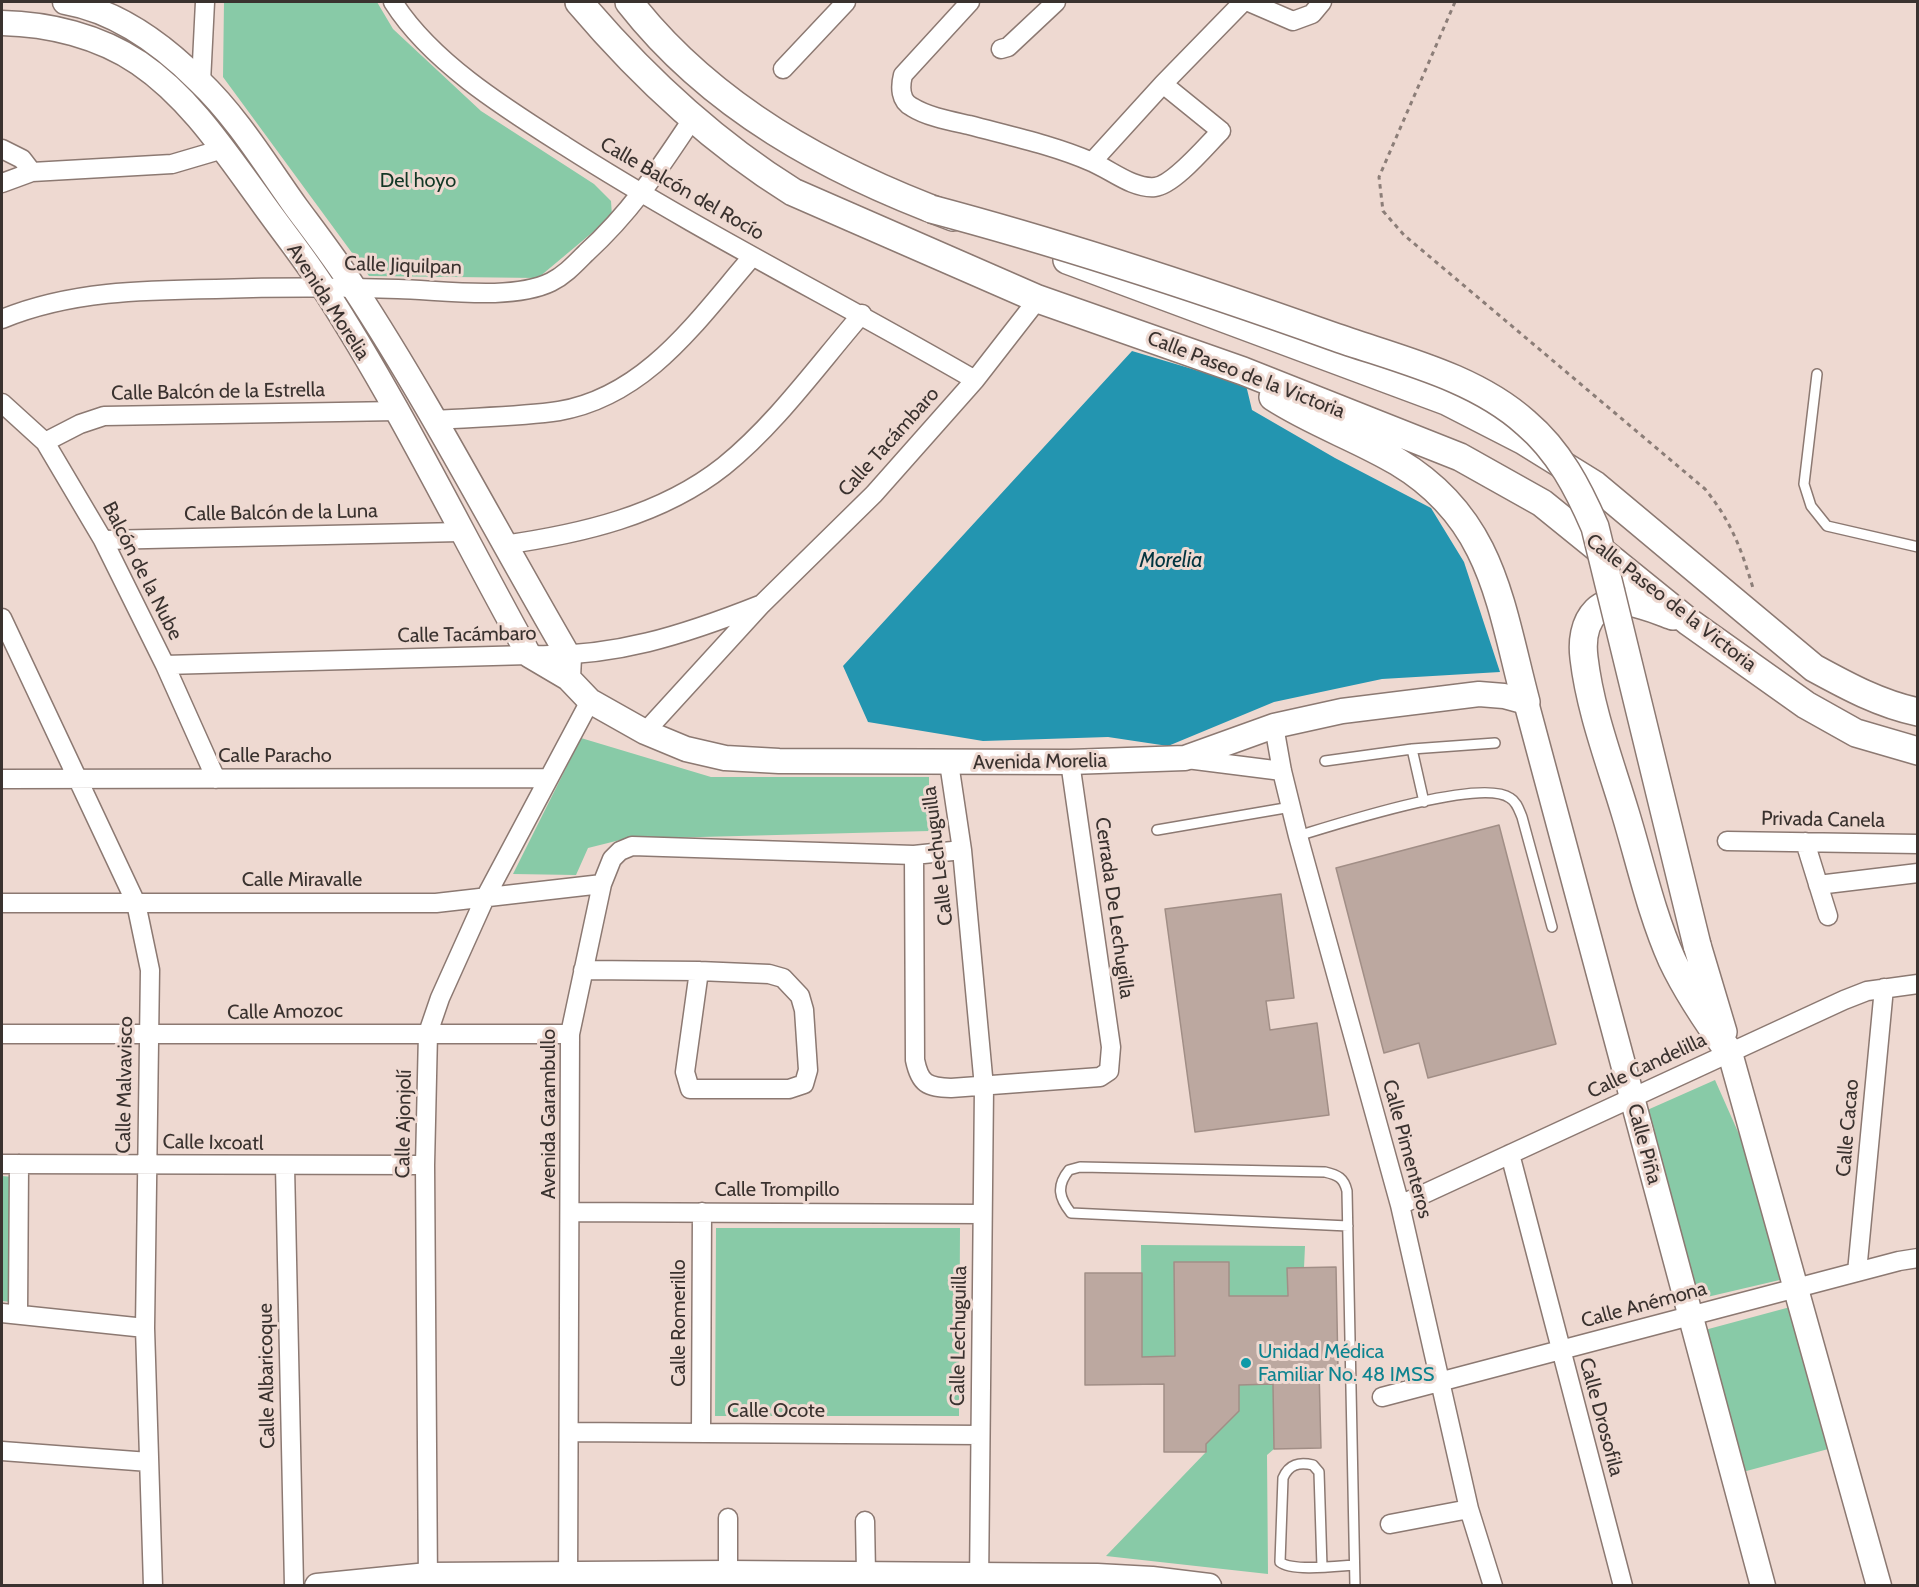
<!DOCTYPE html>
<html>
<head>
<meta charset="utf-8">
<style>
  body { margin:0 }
  #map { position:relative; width:1919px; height:1587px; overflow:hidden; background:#eed9d1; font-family:Cabin,sans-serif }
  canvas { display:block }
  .frame { position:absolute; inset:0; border:3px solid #3a322f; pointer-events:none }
</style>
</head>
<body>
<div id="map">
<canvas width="1919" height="1587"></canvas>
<div class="frame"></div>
</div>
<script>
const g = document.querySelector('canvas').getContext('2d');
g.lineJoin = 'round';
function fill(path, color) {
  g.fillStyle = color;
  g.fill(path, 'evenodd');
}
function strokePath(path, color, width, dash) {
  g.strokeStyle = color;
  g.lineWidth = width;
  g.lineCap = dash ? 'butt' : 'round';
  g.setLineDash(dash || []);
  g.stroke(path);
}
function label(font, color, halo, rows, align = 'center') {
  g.font = font + ' Cabin,sans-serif';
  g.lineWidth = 6;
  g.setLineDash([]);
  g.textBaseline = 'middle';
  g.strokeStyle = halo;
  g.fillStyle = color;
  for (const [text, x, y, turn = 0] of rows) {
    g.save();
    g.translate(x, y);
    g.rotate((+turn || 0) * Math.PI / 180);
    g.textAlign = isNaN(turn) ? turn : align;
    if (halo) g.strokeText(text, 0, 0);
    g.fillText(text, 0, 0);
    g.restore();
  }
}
fill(new Path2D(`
  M224 2H377L393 29 481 111 594 184 611 201 612 216 538 278 369 276 223 77Z
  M581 738 711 777H929V831L624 839 588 848 576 875 513 874Z
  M1715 1080 1758 1177 1784 1279 1690 1301 1645 1111Z
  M2 1176 13 1177 11 1302 2 1301Z
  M716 1228H960L959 1416H715Z
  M1141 1245 1305 1246 1304 1268 1287 1269 1288 1308 1285 1296H1229V1262H1174L1175 1356 1155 1357V1373H1142Z
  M1794 1306 1832 1448 1739 1473 1701 1331Z
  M1273 1384 1274 1449 1267 1455 1268 1574 1106 1556 1206 1452V1388L1221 1429 1239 1411V1385Z`), '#88caa7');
fill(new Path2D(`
  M1132 351 1246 385 1252 410 1335 458 1431 508 1464 562 1500 672 1382 679 1274 702 1168 746 1108 737 983 741 868 722 843 666Z`), '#2395b0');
const building = new Path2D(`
  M1499 825 1556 1044 1428 1078 1419 1043 1384 1053 1336 868Z
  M1281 894 1294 998 1266 1001 1270 1030 1317 1023 1329 1115 1195 1132 1165 909Z
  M1174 1262H1229V1296H1288L1287 1268 1336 1267 1338 1370H1319L1321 1448 1274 1449 1273 1384 1239 1385V1411L1206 1444V1452H1164V1384L1085 1385V1273H1142V1357L1175 1356Z`);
fill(building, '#bca8a0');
strokePath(building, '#a18e86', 1.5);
const service = new Path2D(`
  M1817 374 1804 484 1811 506 1827 526 1918 547
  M1412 749 1424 802
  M1325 761 1412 749 1495 743
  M1157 830 1291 807
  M1298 836C1334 825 1481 777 1510 798 1517 802 1519 810 1522 817L1552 927
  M1348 1226 1071 1213C1059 1198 1056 1186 1069 1170L1080 1167 1325 1172C1338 1175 1344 1178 1347 1191L1355 1586
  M1322 1567 1319 1472 1313 1465C1299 1462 1289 1464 1283 1478L1280 1562C1292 1572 1338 1566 1354 1565`);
const minor = new Path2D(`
  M393 2C431 62 505 108 565 146 698 231 839 301 975 380
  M970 2 903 75C900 87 900 101 912 107 928 117 951 121 969 125 1010 136 1053 145 1092 162 1111 170 1133 189 1155 187 1174 185 1207 145 1221 131L1163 84 1092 162
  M1249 2 1293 21 1312 14 1322 2
  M1001 49 1008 47 1056 2
  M783 69 846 2
  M201 82 205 2
  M1163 84 1243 2
  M2 149 22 159 32 172
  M2 183 32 172 172 164 223 149
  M2 319C70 291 143 290 216 289 277 287 337 287 398 289 441 290 512 301 551 282 565 275 575 264 586 253 632 211 659 169 693 118
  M2 403 45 442 103 540 165 665 216 779
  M435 420C476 417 519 417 559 411 647 396 698 319 752 257
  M45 442 80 424 104 416 397 411
  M103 540 460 532
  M503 545C580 534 661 516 724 466 776 424 818 365 862 314
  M2 618 136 903 150 970 145 1328 153 1586
  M165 665 529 655C613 658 684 635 762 604
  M1274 726 1282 771 1298 836 1400 1205 1469 1509 1493 1586
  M645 732 762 604 874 494 975 380 1038 299
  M1187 759 1282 771
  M949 763 962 850 984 1087 979 1586
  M2 779 549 778
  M1727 841 1918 844
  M1805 842 1828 916
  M914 855 915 1060C920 1084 927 1087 951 1088L1100 1077 1109 1071 1111 1047 1070 762
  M1818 885 1918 873
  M2 903H436L602 884
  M583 970 699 971 769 974 783 978 800 996 804 1010 808 1070 804 1084 789 1089H690L685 1072 699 971
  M2 1034H570
  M1510 1154 1623 1586
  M2 1164 425 1165
  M285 1166 294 1586
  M1400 1205 1844 1000 1867 991 1918 984
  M571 1212 982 1214
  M1857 1272 1884 988
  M2 1313 145 1328
  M18 1314 19 1164
  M1382 1397 1899 1261 1918 1258
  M570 1432 980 1435
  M701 1433 702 1212
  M2 1451 149 1462
  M865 1521 866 1573
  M1390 1524 1469 1509
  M728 1573V1518
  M428 1586 425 1165 428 1033 440 998 485 898 590 701
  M568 1586 570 1034 602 884 612 859 620 851 632 846 914 855 962 850`);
const secondary = new Path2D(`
  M65 2C117 11 162 44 199 81 237 117 266 165 296 207 316 234 336 260 354 288 432 407 497 534 569 657L568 678
  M2 23C49 24 99 36 139 63 189 97 224 150 259 198 280 228 303 256 323 287 399 404 461 533 529 655L568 678 590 701 645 732 686 749 725 758 779 761 1070 762 1185 758 1274 726 1342 711 1479 694 1504 696 1526 702 1763 1586
  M1730 1053 1879 1586
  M317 1586 428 1575 728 1573 1097 1576 1152 1579 1209 1586`);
const primary = new Path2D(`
  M579 2C641 75 711 141 793 192L1038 299 1243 371 1460 457 1542 503 1689 622 1806 705 1856 733 1918 751
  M629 2C711 107 828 171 953 217
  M1067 260 1446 401 1524 441 1595 485 1814 668C1847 686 1880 704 1918 712
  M1273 397C1313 423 1358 438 1398 462 1493 519 1500 604 1526 702
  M1673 616C1650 608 1618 591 1596 611 1584 623 1582 642 1584 658 1590 710 1610 762 1625 812 1640 861 1651 913 1672 960 1688 994 1708 1023 1730 1053
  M1697 945 1723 1032`);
strokePath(service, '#8c7972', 12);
strokePath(minor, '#8c7972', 21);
strokePath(secondary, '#8c7972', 27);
strokePath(primary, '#8c7972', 30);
strokePath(new Path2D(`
  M1455 2 1379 177 1383 211 1404 235 1705 489C1731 521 1741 548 1753 588`), '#8c7e78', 3, [4.5, 4.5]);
strokePath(service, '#fff', 9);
strokePath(minor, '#fff', 18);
strokePath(secondary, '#fff', 24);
strokePath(primary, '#fff', 27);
const primaryBridge = new Path2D(`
  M931 209C1067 245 1200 289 1332 336 1397 359 1474 376 1526 423 1559 451 1578 488 1595 527L1697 945`);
strokePath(primaryBridge, '#8c7972', 30, []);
strokePath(primaryBridge, '#fff', 27);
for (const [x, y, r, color] of [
  [1246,1363,6,"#0f9aa8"]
]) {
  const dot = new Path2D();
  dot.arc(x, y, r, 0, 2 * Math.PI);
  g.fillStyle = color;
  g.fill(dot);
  strokePath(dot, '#eed9d1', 2);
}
label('20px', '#123725', '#eed9d1', [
  ["Del hoyo",418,181]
]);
label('20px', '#3a322f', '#eed9d1', [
  ["Calle Balcón del Rocío",682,189,30],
  ["Calle Jiquilpan",403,266,2],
  ["Avenida Morelia",328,302,57],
  ["Calle Paseo de la Victoria",1246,375,21],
  ["Calle Balcón de la Estrella",218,392,-1],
  ["Calle Tacámbaro",889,442,-48],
  ["Calle Balcón de la Luna",281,513,-1],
  ["Balcón de la Nube",142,571,63],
  ["Calle Paseo de la Victoria",1671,603,38],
  ["Calle Tacámbaro",467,635,-1],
  ["Calle Paracho",275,756],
  ["Avenida Morelia",1040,762,-1],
  ["Privada Canela",1823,820,1],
  ["Calle Lechuguilla",938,856,-97],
  ["Calle Miravalle",302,880],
  ["Cerrada De Lechugilla",1114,908,82],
  ["Calle Amozoc",285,1012,-1],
  ["Calle Candelilla",1647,1066,-25],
  ["Calle Malvavisco",125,1085,-89],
  ["Avenida Garambullo",549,1114,-90],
  ["Calle Ajonjolí",404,1124,-89],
  ["Calle Cacao",1848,1128,-85],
  ["Calle Ixcoatl",213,1143,1],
  ["Calle Piña",1644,1144,75],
  ["Calle Pimenteros",1407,1149,75],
  ["Calle Trompillo",777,1190],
  ["Calle Anémona",1644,1305,-15],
  ["Calle Romerillo",679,1323,-90],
  ["Calle Lechuguilla",959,1336,-89],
  ["Calle Albaricoque",267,1376,-91],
  ["Calle Ocote",776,1411],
  ["Calle Drosofila",1601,1417,75]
]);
label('20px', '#0d838f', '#eed9d1', [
  ["Unidad Médica",1258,1352],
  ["Familiar No. 48 IMSS",1258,1375]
], 'left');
label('italic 21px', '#023540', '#eed9d1', [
  ["Morelia",1171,561]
]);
</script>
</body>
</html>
